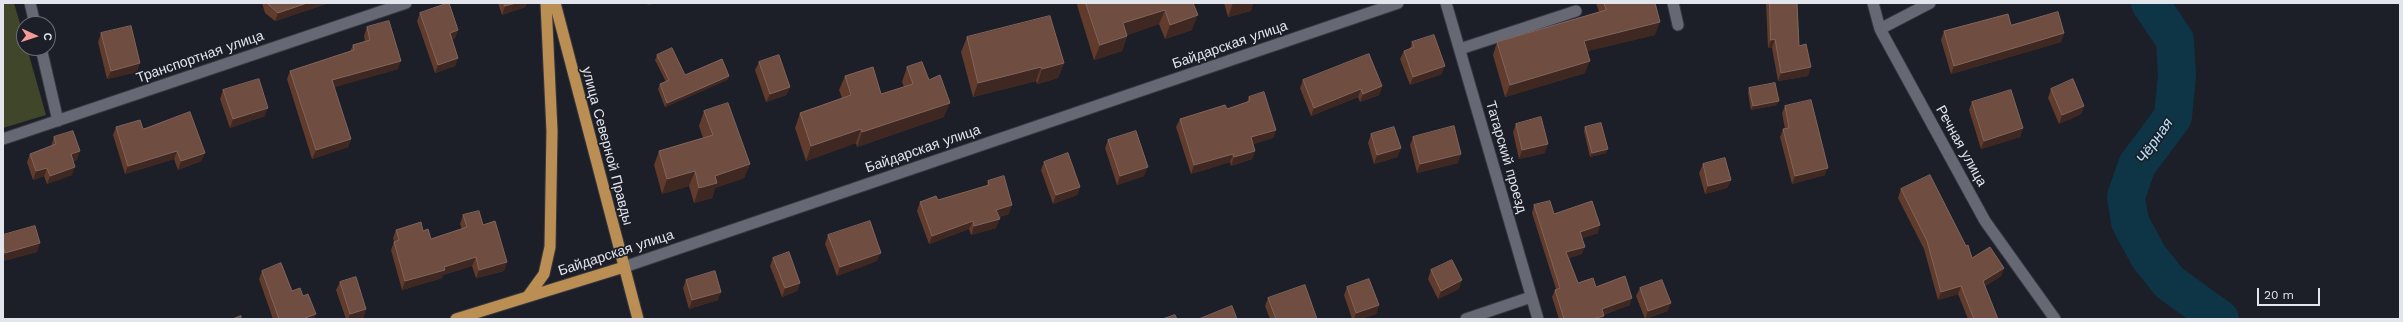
<!DOCTYPE html>
<html>
<head>
<meta charset="utf-8">
<style>
  body { margin:0 }
  #map { position:relative; width:2403px; height:322px; overflow:hidden; background:#1c1e28; font-family:"Work Sans",sans-serif }
  canvas { display:block }
  .frame { position:absolute; inset:0; border:4px solid #e3e5ec; pointer-events:none }
  .north { position:absolute; left:16px; top:16px; width:40px; height:40px; box-sizing:border-box; background:#1c1e28; border:1px solid #6c6e76; border-radius:50%; rotate:93deg; font-size:11px; font-weight:700; line-height:16px; text-align:center; color:#e3e5ec }
  .north::after { content:''; display:block; margin:auto; width:14px; height:18px; background:#f59b97; clip-path:polygon(50% 0,100% 100%,50% 72%,0 100%) }
  .scale { position:absolute; left:2257px; top:288px; width:63px; height:18px; box-sizing:border-box; border:2px solid #e3e5ec; border-top:0; padding-left:5px; font-size:12px; line-height:14px; white-space:nowrap; color:#e3e5ec; -webkit-text-stroke:3px #1c1e28; paint-order:stroke }
</style>
</head>
<body>
<div id="map">
<canvas width="2403" height="322"></canvas>
<div class="frame"></div>
<div class="north">С</div>
<div class="scale">20 m</div>
</div>
<script>
const g = document.querySelector('canvas').getContext('2d');
g.lineJoin = 'round';
function fill(path, color) {
  g.fillStyle = color;
  g.fill(path, 'evenodd');
}
function strokePath(path, color, width, dash) {
  g.strokeStyle = color;
  g.lineWidth = width;
  g.lineCap = dash ? 'butt' : 'round';
  g.setLineDash(dash || []);
  g.stroke(path);
}
function label(font, color, halo, rows, align = 'center') {
  g.font = font + ' "Work Sans",sans-serif';
  g.lineWidth = 3.5;
  g.setLineDash([]);
  g.textBaseline = 'middle';
  g.strokeStyle = halo;
  g.fillStyle = color;
  for (const [text, x, y, turn = 0] of rows) {
    g.save();
    g.translate(x, y);
    g.rotate((+turn || 0) * Math.PI / 180);
    g.textAlign = isNaN(turn) ? turn : align;
    if (halo) g.strokeText(text, 0, 0);
    g.fillText(text, 0, 0);
    g.restore();
  }
}
fill(new Path2D(`
  M3 3H14L24 37V48H27L46 115 3 128Z`), '#3f462a');
strokePath(new Path2D(`
  M2150 3 2175 40 2177 75 2173 117 2137 165 2126 197 2130 222 2149 257 2170 283 2220 319`), '#0e3546', 38);
const minor = new Path2D(`
  M30 3 35 24
  M1446 3 1538 319
  M1673 3 1678 25
  M1873 3 1880 29
  M1930 3 1880 29 1985 221 2055 319
  M41 48 58 121
  M1460 49 1576 11
  M3 139 406 3
  M624 267 1398 3
  M1466 319 1531 297`);
const trunk = new Path2D(`
  M555 3 638 319
  M528 296 544 274 550 247 552 131 546 3
  M456 319 624 267`);
strokePath(minor, '#373940', 13);
strokePath(trunk, '#373940', 13);
strokePath(minor, '#666974', 11);
strokePath(trunk, '#bb8e54', 11);
fill(new Path2D(`
  M262 3H329L275 21 265 13Z
  M498 3H527L525 7 502 15Z
  M1078 3H1193L1192 30 1165 39 1159 24 1127 35V36L1122 51 1094 60 1077 5Z
  M1224 3H1253L1251 11 1228 17Z
  M1596 3H1655V35L1587 51 1585 73 1505 97 1493 55 1497 42 1599 12Z
  M1766 3H1797L1799 46 1808 76 1778 81 1772 48H1768Z
  M420 13 458 30 455 38 452 40 458 58 455 66 435 73 417 21Z
  M2011 25 2064 33 2061 42 1951 74 1941 40 1944 31Z
  M367 27 398 69 334 87 351 139 348 147 312 159 287 79 290 71 350 51 353 45 365 42 364 36Z
  M101 33 137 72 107 79 98 42Z
  M967 37 1064 63 1058 78 1037 84 1036 81 973 97 961 52Z
  M1412 42 1442 74 1410 85 1400 59 1404 51 1410 49Z
  M657 55 685 75 729 76 727 80 665 107 658 89 660 84 666 82 655 60Z
  M759 62 790 87 786 95 766 102 755 70Z
  M907 67 929 80 944 117 857 147 856 143 806 161 795 128 800 113 842 98 839 90 845 76 881 94 904 87 902 82Z
  M1303 80 1382 86 1379 95 1360 102 1358 97 1311 116 1300 88Z
  M1749 88 1777 105 1751 110 1748 93Z
  M2051 89 2084 106 2081 114 2059 124 2048 98Z
  M223 90 265 116 230 128 220 99Z
  M1249 97 1276 130 1273 138 1253 144 1255 151 1252 159 1231 166 1230 162 1191 174 1176 127 1180 119 1227 109 1247 102Z
  M1972 102 2023 128 2020 137 1981 149 1969 110Z
  M1785 106 1825 175 1792 184 1780 137 1783 129H1785L1782 113Z
  M704 111 750 164 744 178 715 188 712 198 694 203 689 186 662 194 654 165 659 151 703 138 699 126Z
  M1516 124 1545 153 1519 159 1513 132Z
  M116 127 143 129 205 153 201 161 178 170 174 159 125 174 113 135Z
  M1585 127 1606 153 1590 157 1584 131Z
  M1371 134 1401 148 1397 157 1374 164 1368 143Z
  M54 137 77 160 73 161 72 175 47 184 44 176 33 180 27 162 30 154 51 146Z
  M1413 137 1458 163 1417 173 1410 145Z
  M1108 140 1144 176 1117 185 1105 148Z
  M1044 162 1080 187 1077 195 1053 204 1041 170Z
  M1703 164 1731 180 1727 188 1705 194 1699 173Z
  M988 181 1009 214 999 217 996 228 971 235 969 229 929 244 917 211 920 202 938 200 987 186Z
  M1901 189 1966 246 1972 258 2004 268 2001 276 1985 286 1998 319H1968L1958 294 1938 300 1924 249 1898 198Z
  M1534 205 1598 233 1582 238V254L1569 258 1578 283 1596 287 1630 305 1603 315 1602 319H1559L1552 297 1555 290 1556 289 1532 213Z
  M463 215 483 225 507 262 504 271 476 278 472 266 443 275 442 278 402 290 391 250 394 242 393 238 396 230 431 239 462 229 460 224Z
  M3 235 37 252 3 261Z
  M828 235 877 261 837 276 825 244Z
  M773 258 800 283 797 291 782 297 770 266Z
  M1431 270 1459 289 1438 299 1428 279Z
  M262 271 292 291 303 296 314 319H273L259 279Z
  M686 280 718 300 689 309 683 288Z
  M340 282 366 309 363 318 359 319H346L336 290Z
  M1347 287 1379 305 1376 314 1361 319H1352L1344 295Z
  M1640 288 1668 311 1645 319 1636 296Z
  M1268 298 1317 319H1270L1265 306Z`), '#613b2c');
fill(new Path2D(`
  M307 3H329L275 21 278 13Z
  M516 3H527L525 7 502 15 505 6Z
  M648 3H656L647 6Z
  M1233 3H1253L1251 11 1228 17Z
  M1165 10 1159 24 1118 38 1123 23Z
  M1198 15 1192 30 1165 39 1170 25Z
  M1660 22 1655 35 1579 53 1584 41Z
  M458 30 455 38 447 41 450 33Z
  M2064 33 2061 42 1951 74 1954 66Z
  M1127 36 1122 51 1094 60 1100 45Z
  M1775 39 1772 48H1768L1771 40Z
  M458 58 455 66 435 73 438 65Z
  M401 61 398 69 329 89 332 80Z
  M1590 61 1585 73 1505 97 1510 85Z
  M140 63 137 72 107 79 111 71Z
  M1064 63 1058 78 1037 84 1042 69Z
  M1445 66 1442 74 1410 85 1413 77Z
  M1041 67 1036 81 973 97 978 83Z
  M1811 67 1808 76 1778 81 1781 73Z
  M729 76 727 80 665 107 667 103Z
  M1382 86 1379 95 1360 102 1363 94Z
  M790 87 786 95 766 102 770 94Z
  M1361 89 1358 97 1311 116 1314 108Z
  M1779 101 1777 105 1751 110 1753 106Z
  M950 103 944 117 857 147 862 132Z
  M2084 106 2081 114 2059 124 2062 115Z
  M268 108 265 116 230 128 233 119Z
  M2023 128 2020 137 1981 149 1984 141Z
  M861 129 856 143 806 161 811 146Z
  M1276 130 1273 138 1248 146 1251 137Z
  M351 139 348 147 312 159 316 150Z
  M1548 144 1545 153 1519 159 1522 150Z
  M1401 148 1397 157 1374 164 1377 155Z
  M1608 149 1606 153 1590 157 1592 153Z
  M80 151 77 160 68 163 71 154Z
  M177 151 174 159 125 174 128 166Z
  M1255 151 1252 159 1231 166 1234 157Z
  M205 153 201 161 178 170 181 161Z
  M1233 154 1230 162 1191 174 1194 165Z
  M1461 154 1458 163 1417 173 1420 164Z
  M750 164 744 178 715 188 712 198 694 203 699 188 715 176Z
  M75 167 72 175 47 184 50 176Z
  M1148 167 1144 176 1117 185 1120 176Z
  M47 168 44 176 33 180 36 171Z
  M1828 168 1825 175 1792 184 1795 176Z
  M695 171 689 186 662 194 667 179Z
  M1731 180 1727 188 1705 194 1708 186Z
  M1080 187 1077 195 1053 204 1056 195Z
  M1012 205 1009 214 993 218 996 210Z
  M1000 219 996 228 971 235 974 226Z
  M973 221 969 229 929 244 932 236Z
  M1600 225 1598 233 1577 240 1580 232Z
  M40 243 37 252 3 261V258L5 253Z
  M1585 247 1582 254 1564 260 1566 252Z
  M881 253 877 261 837 276 840 267Z
  M476 257 472 266 443 275 442 278 402 290 405 281 444 267Z
  M507 262 504 271 476 278 479 270Z
  M2004 268 2001 276 1980 289 1983 281Z
  M1462 280 1459 289 1438 299 1441 291Z
  M800 283 797 291 782 297 785 288Z
  M1961 286 1958 294 1938 300 1941 292Z
  M721 292 718 300 689 309 692 300Z
  M1632 298 1630 305 1599 316 1602 309Z
  M1671 303 1668 311 1645 319 1648 311Z
  M1379 305 1376 314 1361 319H1354L1356 313Z
  M366 309 363 318 359 319H348L350 314Z
  M316 314 314 319H305V318Z
  M1604 316 1602 319H1592Z`), '#3f2822');
const building = new Path2D(`
  M268 3H307L278 13 268 4Z
  M448 3H449L458 30 450 33 458 58 438 65 420 13Z
  M504 3H516L505 6Z
  M1086 3H1193L1198 15 1170 25 1165 10 1123 23 1127 36 1100 45Z
  M1604 3H1655L1660 22 1584 41 1590 61 1510 85 1497 42 1606 10Z
  M1770 3H1797L1799 46 1806 44 1811 67 1781 73 1775 39 1771 40Z
  M2058 12 2064 33 1954 66 1944 31 2008 14 2011 25Z
  M1050 16 1064 63 1042 69 1041 67 978 83 967 37Z
  M389 21 401 61 332 80 351 139 316 150 290 71 354 50 353 45 370 40 367 27Z
  M131 26 140 63 111 71 101 33Z
  M1434 35 1445 66 1413 77 1404 51 1414 47 1412 42Z
  M672 48 685 75 722 59 729 76 667 103 660 84 669 80 657 55Z
  M1369 54 1382 86 1363 94 1361 89 1314 108 1303 80Z
  M779 55 790 87 770 94 759 62Z
  M922 62 929 80 940 75 950 103 862 132 861 129 811 146 800 113 851 95 845 76 873 67 881 94 913 84 907 67Z
  M259 79 268 108 233 119 223 90Z
  M2073 79 2084 106 2062 115 2051 89Z
  M1775 83 1779 101 1753 106 1749 88Z
  M2011 90 2023 128 1984 141 1972 102Z
  M1264 92 1276 130 1251 137 1255 151 1234 157 1233 154 1194 165 1180 119 1225 105 1227 109 1250 101 1249 97Z
  M1811 100 1828 168 1795 176 1783 129 1789 128 1785 106Z
  M728 103 750 164 715 176 717 183 699 188 695 171 667 179 659 151 713 135 704 111Z
  M190 112 205 153 181 161 177 151 128 166 116 127 140 120 143 129Z
  M1541 117 1548 144 1522 150 1516 124Z
  M1601 123 1608 149 1592 153 1585 127Z
  M1454 126 1461 154 1420 164 1413 137Z
  M1394 127 1401 148 1377 155 1371 134Z
  M73 131 80 151 71 154 75 167 50 176 47 168 36 171 30 154 56 144 54 137Z
  M1136 131 1148 167 1120 176 1108 140Z
  M1068 153 1080 187 1056 195 1044 162Z
  M1725 158 1731 180 1708 186 1703 164Z
  M1930 175 1966 246 1968 245 1972 258 1990 247 2004 268 1983 281 1998 319H1974L1961 286 1941 292 1927 241 1901 189Z
  M1004 176 1012 205 996 210 1000 219 974 226 973 221 932 236 920 202 936 196 938 200 989 185 988 181Z
  M1550 201 1554 214 1592 201 1600 225 1580 232 1585 247 1566 252 1578 283 1593 278 1596 287 1625 276 1632 298 1602 309 1604 316 1592 319H1564L1555 290 1560 288 1534 205Z
  M479 211 483 225 495 221 507 262 479 270 476 257 444 267 445 270 405 281 394 242 399 240 396 230 421 222 423 231 428 229 431 239 467 227 463 215Z
  M870 221 881 253 840 267 828 235Z
  M35 226 40 243 5 253 3 246V235Z
  M789 252 800 283 785 288 773 258Z
  M1452 260 1462 280 1441 291 1431 270Z
  M281 263 292 291 300 288 303 296 308 294 316 314 305 318 306 319H279L262 271Z
  M715 271 721 292 692 300 686 280Z
  M356 277 366 309 350 314 340 282Z
  M1369 279 1379 305 1356 313 1347 287Z
  M1662 280 1671 303 1648 311 1640 288Z
  M1305 285 1317 319H1276L1268 298Z
  M1232 306 1237 319H1199Z
  M1175 315 1177 319H1163Z
  M241 316V319H233Z`);
fill(building, '#6f4d41');
strokePath(building, '#81655c', 1);
label('14px', '#e3e5ec', '#1c1e28', [
  ["Байдарская улица",1230,45,-19],
  ["Транспортная улица",200,57,-19],
  ["улица Северной Правды",607,146,75],
  ["Речная улица",1961,146,61],
  ["Байдарская улица",923,149,-19],
  ["Татарский проезд",1506,157,74],
  ["Байдарская улица",616,253,-18]
]);
label('italic 15px', '#b8e6fe', '#1c1e28', [
  ["Чёрная",2155,141,-55]
]);
</script>
</body>
</html>
